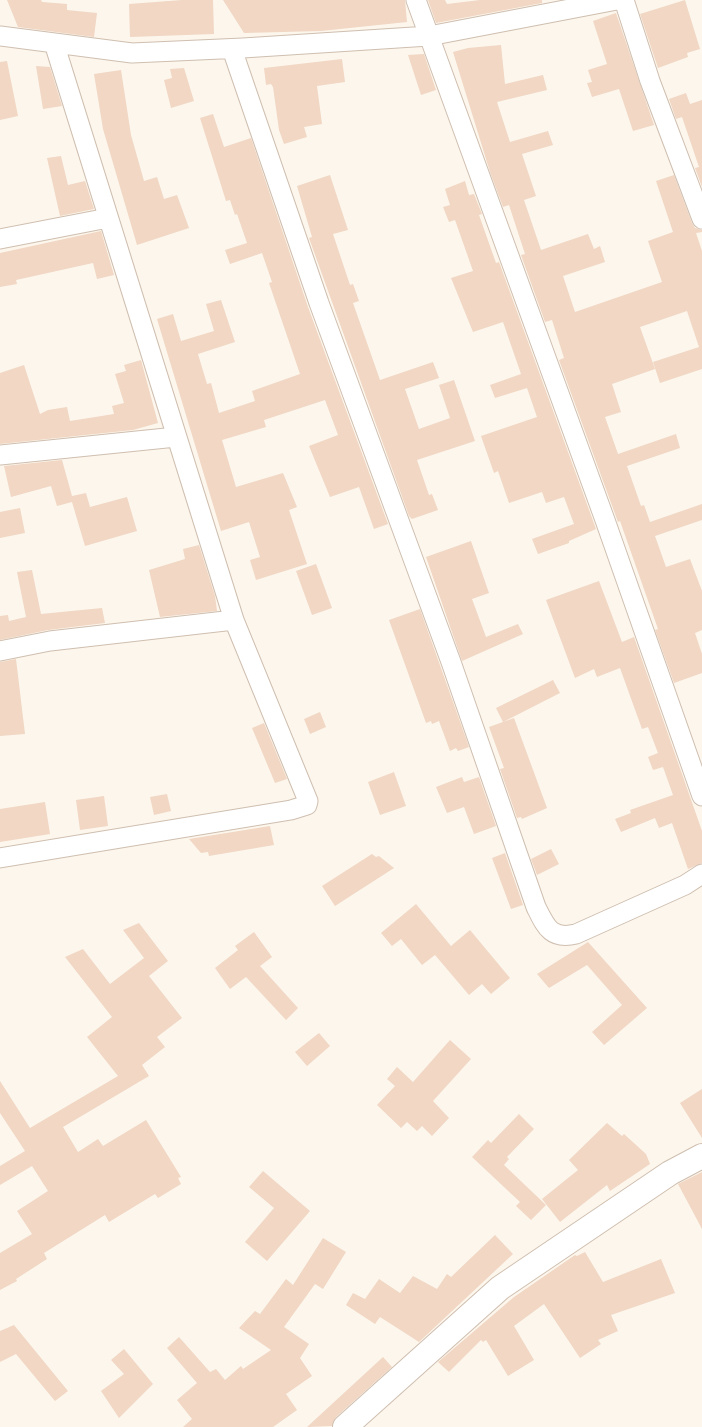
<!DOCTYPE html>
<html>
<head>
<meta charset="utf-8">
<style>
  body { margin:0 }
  canvas { display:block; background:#fcf6ec }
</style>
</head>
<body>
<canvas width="702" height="1427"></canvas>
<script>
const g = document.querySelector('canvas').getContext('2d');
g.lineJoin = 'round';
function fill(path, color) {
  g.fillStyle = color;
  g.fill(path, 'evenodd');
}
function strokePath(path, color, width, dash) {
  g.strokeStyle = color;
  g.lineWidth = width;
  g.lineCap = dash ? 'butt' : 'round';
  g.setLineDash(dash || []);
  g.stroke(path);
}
fill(new Path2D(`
  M7 0H41L42 2 67 4V10L97 13 94 37 18 27Z
  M182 0H213L214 34 130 37 129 4Z
  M223 0H405L407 22 321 31 244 33Z
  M428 0H445L447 4 480 0H542V3L436 23Z
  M685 0 700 49 687 53 688 57 658 68 640 14Z
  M616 13 654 125 633 131 619 89 592 97 587 83 592 82 588 70 607 64 593 21Z
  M501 45 505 84 543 75 547 90 497 102 510 142 548 131 553 145 522 154 536 196 524 200 541 250 588 234 594 249 600 246 605 262 563 276 575 312 662 282 648 241 673 232 656 181 674 175 692 223 695 228 702 230V232L696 233 702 251V369L660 383 653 362 699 347 687 311 640 327 655 369 612 384 621 412 605 417 618 454 676 434 680 448 627 466 641 506 644 505 650 522 702 504V520L655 536 666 567 690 559 702 591V630L695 633 702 654V673L674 683 655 630 658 629 620 521 618 522 559 360 564 358 552 320 545 322 521 255 525 254 509 205 503 207 490 172 453 52 468 48Z
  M424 54 436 90 421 95 408 55Z
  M342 59 345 82 317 86 322 124 304 127 307 137 284 144 279 130 273 87 271 84 266 85 264 68Z
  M7 61 18 116 0 120V62Z
  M36 66 50 67 62 106 43 109Z
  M184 68 194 101 171 108 164 80 172 78 170 69Z
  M121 70 131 135 144 181 157 177 164 199 177 195 189 228 137 245 103 129 94 74Z
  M686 93 690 104 702 100V187L695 168 699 167 682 117 676 119 669 99Z
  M213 114 224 147 251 138 308 307 388 524 374 529 359 487 330 497 309 446 338 435 325 400 264 420 266 427 222 440 236 487 283 473 297 507 289 510 307 564 256 580 250 560 260 557 249 522 221 531 157 319 173 314 181 341 214 331 206 304 221 300 235 342 198 354 207 384 211 383 219 413 255 401 252 391 300 374 269 283 272 282 262 253 230 264 225 250 247 243 237 214 235 215 230 200 226 201 200 118Z
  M61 156 68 185 85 181 94 209 60 216 47 158Z
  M330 175 348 230 333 234 350 285 353 284 359 301 353 303 380 380 433 362 439 378 405 389 419 429 450 418 439 385 454 380 475 441 417 460 429 495 432 494 438 510 412 519 409 516 309 238 312 237 297 186Z
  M465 181 469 195 474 194 482 214 479 215 496 263 499 262 596 529 569 541V543L538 554 532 539 574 524 564 497 546 503 542 492 509 503 498 471 494 473 481 436 537 417 527 388 495 398 490 385 521 374 503 322 473 332 451 278 473 271 455 220 449 222 443 207 450 205 445 189Z
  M101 231 114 275 97 279 93 263 16 280 17 284 0 287V253Z
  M141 360 158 423 133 430 0 444V373L24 365 40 414 48 410 67 407 70 421 114 414 112 406 124 403 115 374 126 371 124 365Z
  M62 460 72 496 86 493 90 507 127 497 137 531 85 546 72 502 57 506 51 486 11 497 4 466Z
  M20 508 25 533 0 538V512Z
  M471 541 489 593 472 599 486 637 518 624 523 634 462 661 426 557Z
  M199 545 215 596 217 611 160 617 149 570 185 559 183 549Z
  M316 564 332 608 312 615 296 571Z
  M32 570 41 614 102 608 105 623 48 630 0 640V616L8 615 9 621 26 617 17 572Z
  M599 581 622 642 634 637 702 831V863L688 869 672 823 659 828 655 818 621 832 615 819 631 813 630 810 673 795 663 767 653 770 648 757 658 753 648 727 642 729 620 668 597 677 594 669 575 678 546 600Z
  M420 609 469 747 458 751 456 748 450 751 439 721 432 724 431 721 426 723 389 620Z
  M16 659 25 734 0 736V662Z
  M553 680 560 693 503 722 496 708Z
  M320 712 326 727 310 734 304 719Z
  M514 718 547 808 522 819 521 817 517 818 500 769 504 768 489 727Z
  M264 723 287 779 275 783 252 728Z
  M394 772 406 806 380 815 368 782Z
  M462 777 464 782 479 777 496 826 474 834 464 807 447 813 436 787Z
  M167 794 171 811 154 815 150 797Z
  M104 796 108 826 80 830 76 800Z
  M45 802 50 834 0 842V809Z
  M270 826 274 845 209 856 208 852 201 853 189 839Z
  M551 849 559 864 537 875 531 859Z
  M505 853 523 905 511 909 492 858Z
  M372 854 376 857 379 856 394 868 335 906 322 886Z
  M416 904 451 946 470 930 510 978 491 994 482 984 469 995 435 955 422 965 401 939 392 946 381 933Z
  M139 923 168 961 149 976 182 1018 157 1037 165 1047 142 1065 149 1076 63 1127 78 1152 98 1139 103 1146 146 1120 181 1177 178 1178 181 1184 158 1198 155 1194 109 1222 105 1215 44 1253 47 1259 16 1279 17 1281 0 1290V1253L32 1234 17 1211 48 1191 32 1166 0 1185V1166L25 1151 0 1113V1081L30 1128 118 1076 87 1037 112 1017 65 957 83 949 110 984 144 958 123 930Z
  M254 932 272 957 260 966 298 1008 286 1020 246 977 230 989 215 968 238 950 235 946Z
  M588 942 647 1008 604 1045 592 1032 622 1005 587 965 549 988 537 974Z
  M319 1033 330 1046 307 1066 295 1052Z
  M450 1040 471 1059 433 1101 449 1118 432 1136 422 1126 417 1131 407 1122 401 1128 377 1105 395 1086 387 1079 397 1067 413 1082Z
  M702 1089V1138L680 1103Z
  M519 1114 534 1129 507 1157 509 1159 504 1165 546 1205 531 1220 516 1206 520 1202 472 1157 488 1140 491 1143Z
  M607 1123 622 1136 624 1134 646 1154 650 1164 610 1191 607 1185 560 1222 542 1199 578 1170 569 1160Z
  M263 1171 310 1211 267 1261 245 1242 274 1208 249 1187Z
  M702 1172V1229L678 1184Z
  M495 1235 513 1254 419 1342 380 1317 375 1324 346 1305 353 1293 365 1299 379 1279 400 1293 413 1276 437 1289 447 1274 451 1277Z
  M323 1238 346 1252 323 1289 315 1284 284 1327 309 1344 300 1358 312 1376 286 1394 297 1410 273 1427H183L192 1419 177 1400 197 1383 167 1348 179 1337 210 1372 216 1369 225 1380 241 1366 243 1369 271 1350 239 1328 255 1311 260 1314 286 1279 293 1285Z
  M585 1252 603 1282 661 1259 675 1293 611 1315 618 1331 598 1340 601 1344 580 1358 544 1304 514 1326 534 1360 508 1376 486 1340 483 1342 481 1340 449 1372 438 1362 514 1297 575 1255 577 1256Z
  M14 1325 68 1391 55 1401 16 1354 0 1362V1331Z
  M124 1349 153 1384 119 1418 101 1391 124 1374 111 1360Z
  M383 1357 392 1367 336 1417 332 1426 307 1427Z`), '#f1d7c4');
const minor = new Path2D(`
  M416 0 605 520 702 796
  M624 0 650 81 702 219
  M0 36 132 53 243 48 429 36 617 0
  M232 49 319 303 451 662 536 907C546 927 551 940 576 934L685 885 702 874
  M0 239 108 218
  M0 455 176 437
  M0 651 50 641 234 620
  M0 858 291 810 307 805 308 801 234 620 54 43`);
const tertiary = new Path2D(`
  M345 1427 500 1288 670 1173 702 1156`);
strokePath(minor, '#cfbfb0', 21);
strokePath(tertiary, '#cfbfb0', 26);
strokePath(minor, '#fff', 19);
strokePath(tertiary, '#fff', 24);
</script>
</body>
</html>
